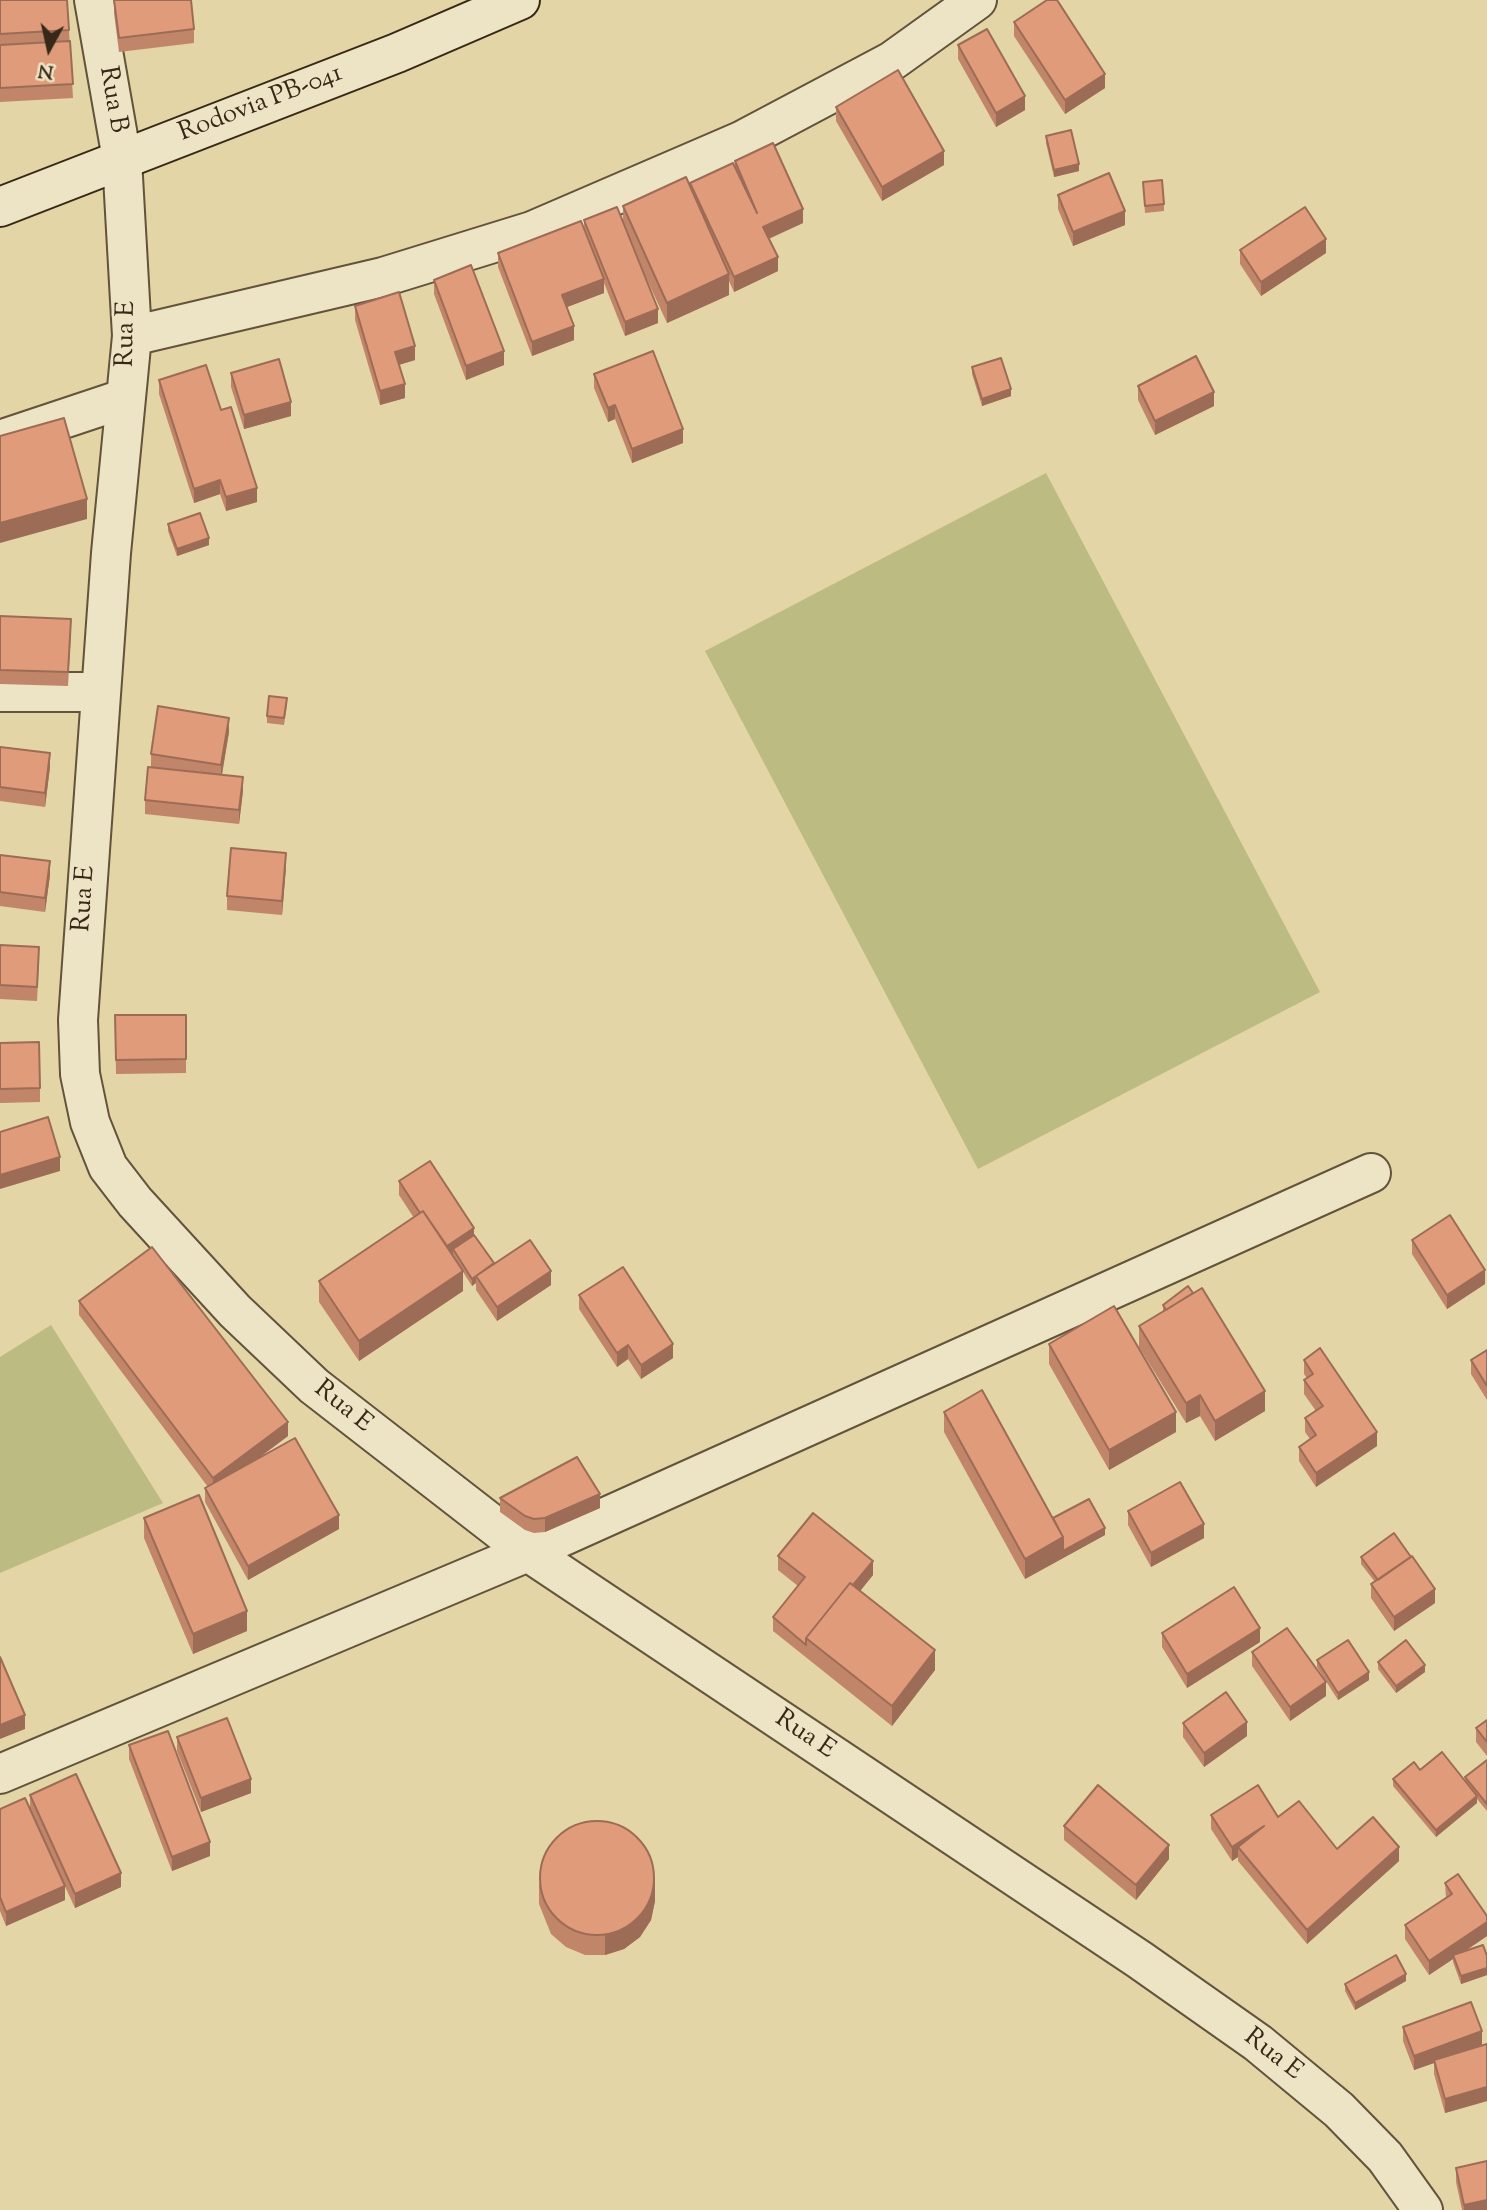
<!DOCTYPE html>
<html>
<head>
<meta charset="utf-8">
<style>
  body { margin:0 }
  #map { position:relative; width:1487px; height:2210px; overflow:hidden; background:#e3d5a6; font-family:"Sorts Mill Goudy",serif }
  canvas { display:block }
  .north { position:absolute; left:14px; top:14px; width:70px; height:70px; -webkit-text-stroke:5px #ede4c5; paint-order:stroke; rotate:188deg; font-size:19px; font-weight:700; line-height:28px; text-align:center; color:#372817 }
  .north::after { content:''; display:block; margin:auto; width:24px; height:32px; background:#372817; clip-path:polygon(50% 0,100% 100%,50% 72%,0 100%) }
</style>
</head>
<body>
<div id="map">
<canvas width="1487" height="2210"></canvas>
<div class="north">N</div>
</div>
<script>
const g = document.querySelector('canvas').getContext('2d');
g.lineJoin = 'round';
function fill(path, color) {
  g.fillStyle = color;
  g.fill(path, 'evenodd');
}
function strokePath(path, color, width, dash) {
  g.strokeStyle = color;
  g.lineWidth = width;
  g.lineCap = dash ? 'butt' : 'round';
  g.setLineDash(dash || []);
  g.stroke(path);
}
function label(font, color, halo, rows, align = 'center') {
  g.font = font + ' "Sorts Mill Goudy",serif';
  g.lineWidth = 5;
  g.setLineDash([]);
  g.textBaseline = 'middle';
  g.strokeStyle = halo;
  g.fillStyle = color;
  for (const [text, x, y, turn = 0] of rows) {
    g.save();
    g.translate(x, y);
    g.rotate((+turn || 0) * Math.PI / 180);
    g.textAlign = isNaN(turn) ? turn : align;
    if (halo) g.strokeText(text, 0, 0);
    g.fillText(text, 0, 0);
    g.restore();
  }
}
fill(new Path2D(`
  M1046 473 1320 992 978 1169 705 651Z
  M51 1325 163 1503 0 1573V1357Z`), '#bcbb81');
const street = new Path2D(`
  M94 0 122 159 132 336 111 553 78 1020 80 1074 90 1122 108 1167 135 1202 235 1311 314 1386 528 1552 1140 1960 1258 2043 1339 2110 1385 2157 1423 2210
  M132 336 383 277 532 231 741 141 892 61 977 0
  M0 440 126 398
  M0 692H101
  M0 1774 528 1552 1371 1173`);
const secondary = new Path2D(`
  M0 207 397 53 520 0`);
strokePath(street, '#62533b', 42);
strokePath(secondary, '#372817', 42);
strokePath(street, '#ede4c5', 38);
strokePath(secondary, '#ede4c5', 38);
fill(new Path2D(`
  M0 0 69 30 73 98 0 102Z
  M114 0 194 29V43L119 52 114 13Z
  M1014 22 1105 88 1065 114 1014 36Z
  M958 45 1025 110 996 127 958 59Z
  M836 107 944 165 882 201 836 121Z
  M1046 136 1079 171 1054 177 1046 143Z
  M735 161 803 223 769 239 778 271 734 292 729 281V295L667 323 637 258 658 323 625 336 604 283V293L567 307 574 340 532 356 498 267V253L584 230V220L623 222V206L690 187V183L735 167Z
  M1143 182 1164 204V211L1145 213Z
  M1058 195 1125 225 1073 246 1058 209Z
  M1240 250 1326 253 1261 296 1240 264Z
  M434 280 504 365 466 380 434 294Z
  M355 306 415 360 399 365 405 398 380 405 355 320Z
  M972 367 1011 396 982 406 972 374Z
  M231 373 291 416 244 429 231 387Z
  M594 374 683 443 632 463 615 419 608 422 594 388Z
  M159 380 221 410 257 502 226 511 220 494 194 503 159 394Z
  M1138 386 1214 406 1155 435 1138 400Z
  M168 524 209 545 177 556 168 531Z
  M0 616 71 633 68 686 0 684Z
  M287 705 284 725 267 723V716Z
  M229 732 222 775 243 791 239 824 145 814V800L151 768V754Z
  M0 747 50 767 45 807 0 801Z
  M0 855 50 875 45 912 0 906Z
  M286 867 282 915 227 910V896Z
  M0 945 39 961 37 1001 0 999Z
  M115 1015H186V1073L116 1074Z
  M0 1043 40 1088V1102L0 1103Z
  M399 1181 474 1235 494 1264 551 1285 497 1321 476 1290V1283L472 1286 463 1272V1291L359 1361 319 1302V1281L414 1218 399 1195Z
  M1412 1240 1485 1284 1447 1309 1412 1254Z
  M579 1295 673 1358 641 1379 628 1359 617 1367 579 1309Z
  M79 1301 288 1436 256 1460 339 1529 248 1580 205 1502V1488L208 1487 79 1315Z
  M1163 1305 1265 1411 1215 1441 1200 1416 1186 1423 1139 1347V1326L1163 1312Z
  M1049 1344 1176 1432 1109 1470 1049 1364Z
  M1487 1350V1400L1471 1374V1360Z
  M1304 1360 1377 1446 1316 1487 1299 1461V1447L1310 1439 1305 1432V1418L1316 1411 1304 1394V1380L1307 1378 1304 1374Z
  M944 1412 1053 1518 1105 1535 1025 1579 944 1432Z
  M500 1498 600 1508 545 1532 534 1533 525 1530 500 1512Z
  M1128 1511 1204 1538 1151 1567 1128 1525Z
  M144 1518 247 1631 193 1654 144 1538Z
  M778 1556 873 1575 860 1591 935 1670 892 1726 773 1631V1617L798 1586 778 1570Z
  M1361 1557 1435 1603 1394 1631 1371 1598V1584L1375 1582 1361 1564Z
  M1162 1633 1260 1642 1187 1688 1162 1647Z
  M1252 1652 1326 1696 1290 1721 1252 1666Z
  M1317 1660 1369 1680 1338 1700 1317 1667Z
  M1378 1662 1425 1672 1396 1693 1378 1669Z
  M1487 1720V1756L1476 1742V1728Z
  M1183 1723 1247 1736 1204 1767 1183 1737Z
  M177 1737 251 1793 201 1812 177 1751Z
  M129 1745 210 1856 172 1871 129 1759Z
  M1487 1760V1811L1477 1799V1803L1436 1837 1393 1786V1779L1420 1770 1465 1781V1777Z
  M30 1795 121 1887 75 1908 49 1852 65 1900 6 1926 0 1911V1809L30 1808Z
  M1211 1815 1278 1817 1337 1849 1399 1861 1307 1944 1238 1861V1857L1232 1861 1211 1829Z
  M1064 1826 1169 1859 1136 1900 1064 1840Z
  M1445 1883 1487 1936 1465 1951 1487 1956V1975L1461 1984 1453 1962V1959L1429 1975 1405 1939V1925L1446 1898Z
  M539 1884 655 1901 651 1920 640 1937 624 1949 605 1955H585L566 1947 551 1934 539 1904Z
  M1406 1981 1355 2010 1345 1991V1984Z
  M1403 2027 1482 2045 1474 2048 1487 2044V2101L1445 2113 1434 2074V2063L1414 2070 1403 2041Z
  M1456 2168 1487 2210H1462L1456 2182Z`), '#c1856a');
fill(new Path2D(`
  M1105 74V88L1065 114V100Z
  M1025 96V110L996 127V113Z
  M944 151V165L882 201V187Z
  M1079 164V171L1054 177V170Z
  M803 209V223L763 241V227Z
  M1125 211V225L1073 246V232Z
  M1326 239V253L1261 296V282Z
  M778 257V271L734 292V277Z
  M729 274V295L667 323V303Z
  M604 279V293L562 309V295Z
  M658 309V323L625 336V322Z
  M574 326V340L532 356V342Z
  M415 346V360L395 366V352Z
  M504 351V365L466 380V366Z
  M405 384V398L380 405V391Z
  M1011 389V396L982 406V399Z
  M1214 392V406L1155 435V421Z
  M291 402V416L244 429V415Z
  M615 405V419L608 422V408Z
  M683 429V443L632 463V449Z
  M220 480V494L194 503V489Z
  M257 488V502L226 511V497Z
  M87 499V519L0 543V523Z
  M209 538V545L177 556V549Z
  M229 718V732L221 779V765Z
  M50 753V767L45 807V793Z
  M243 777V791L239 824V810Z
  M286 853V867L282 915V901Z
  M50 861V875L45 912V898Z
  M60 1157V1171L0 1189V1175Z
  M474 1228V1242L453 1249V1256L444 1248Z
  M1485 1270V1284L1447 1309V1295Z
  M463 1271V1291L359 1361V1341Z
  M551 1271V1285L497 1321V1307Z
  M476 1276V1283L472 1286V1279Z
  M673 1344V1358L641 1379V1365Z
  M628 1345V1359L617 1367V1353Z
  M1265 1391V1411L1215 1441V1421Z
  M1200 1395V1416L1186 1423V1403Z
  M1176 1412V1432L1109 1470V1450Z
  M288 1422V1436L213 1492V1478Z
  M1377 1432V1446L1316 1487V1473Z
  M600 1494V1508L545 1532V1518Z
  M339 1515V1529L248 1580V1566Z
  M1204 1524V1538L1151 1567V1553Z
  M1105 1528V1535L1025 1579V1559L1063 1537Z
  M873 1561V1575L816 1646 809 1641Z
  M1435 1589V1603L1394 1631V1617Z
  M247 1611V1631L193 1654V1634Z
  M1260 1628V1642L1187 1688V1674Z
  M935 1650V1670L892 1726V1706Z
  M1425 1665V1672L1396 1693V1686Z
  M1369 1672V1680L1338 1700V1693Z
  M1326 1682V1696L1290 1721V1707Z
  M25 1715V1729L0 1739V1725Z
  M1247 1722V1736L1204 1767V1753Z
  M251 1779V1793L201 1812V1798Z
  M1477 1796V1803L1436 1837V1830Z
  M1264 1826 1238 1847V1857L1232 1861V1847Z
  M210 1842V1856L172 1871V1857Z
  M1169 1845V1859L1136 1900V1885Z
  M1399 1847V1861L1307 1944V1930Z
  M121 1873V1887L75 1908V1894Z
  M655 1880V1901L651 1920 640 1937 624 1949 605 1955V1935Z
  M65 1886V1900L6 1926V1912Z
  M1487 1922V1936L1455 1958 1453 1955V1959L1429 1975V1961Z
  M1487 1968V1975L1461 1984V1976Z
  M1406 1974V1981L1355 2010V2003Z
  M1482 2031V2045L1434 2062V2060V2063L1414 2070V2056Z
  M1487 2087V2101L1445 2113V2099Z
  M1487 2200V2210H1464V2205Z`), '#9d6c56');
const building = new Path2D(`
  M0 0H67L69 30 0 34Z
  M114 0H191L194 29 119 38Z
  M1047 0H1057L1105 74 1065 100 1014 22Z
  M987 29 1025 96 996 113 958 45Z
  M70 41 73 84 0 88V45Z
  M898 70 944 151 882 187 836 107Z
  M1071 130 1079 164 1054 170 1046 136Z
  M773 143 803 209 763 227 778 257 734 277 690 183 733 163 757 213 735 161Z
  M1109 173 1125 211 1073 232 1058 195Z
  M686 177 729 274 667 303 623 206Z
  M1162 180 1164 204 1145 206 1143 182Z
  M617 207 658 309 625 322 584 220Z
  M1305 207 1326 239 1261 282 1240 250Z
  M581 221 604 279 562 295 574 326 532 342 498 253Z
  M471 265 504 351 466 366 434 280Z
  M399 292 415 346 395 352 405 384 380 391 355 306Z
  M653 351 683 429 632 449 615 405 608 408 594 374Z
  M1196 356 1214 392 1155 421 1138 386Z
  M1001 358 1011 389 982 399 972 367Z
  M279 359 291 402 244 415 231 373Z
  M206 365 221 410 231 407 257 488 226 497 220 480 194 489 159 380Z
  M64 418 87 499 0 523V436Z
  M200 513 209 538 177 549 168 524Z
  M0 616 71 619 68 672 0 670Z
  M269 696 287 698 284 718 267 716Z
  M158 706 229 718 221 765 151 754Z
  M0 747 50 753 45 793 0 787Z
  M148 767 243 777 239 810 145 800Z
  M231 848 286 853 282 901 227 896Z
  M0 855 50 861 45 898 0 892Z
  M0 945 39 947 37 987 0 985Z
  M115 1015H186V1059L116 1060Z
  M39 1042 40 1088 0 1089V1043Z
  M48 1117 60 1157 0 1175V1132Z
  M430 1161 474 1228 447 1246 423 1211 420 1213 399 1181Z
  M423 1211 463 1271 359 1341 319 1281Z
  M1450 1215 1485 1270 1447 1295 1412 1240Z
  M474 1235 494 1263 472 1279 453 1249Z
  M530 1240 551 1271 497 1307 476 1276Z
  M152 1247 288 1422 213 1478 79 1301Z
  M623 1267 673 1344 641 1365 628 1345 617 1353 579 1295Z
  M1188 1286 1193 1293 1166 1310 1163 1305Z
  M1202 1288 1265 1391 1215 1421 1200 1395 1186 1403 1139 1326Z
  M1114 1306 1176 1412 1109 1450 1049 1344Z
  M1320 1348 1377 1432 1316 1473 1299 1447 1316 1435 1305 1418 1323 1406 1304 1380 1313 1374 1304 1360Z
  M1487 1350V1386L1471 1360Z
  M982 1390 1063 1537 1025 1559 944 1412Z
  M295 1438 339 1515 248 1566 205 1488Z
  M577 1457 600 1494 545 1518 534 1519 525 1516 500 1498Z
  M1180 1482 1204 1524 1151 1553 1128 1511Z
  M199 1495 247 1611 193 1634 144 1518Z
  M1089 1499 1105 1528 1063 1551V1537L1053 1518Z
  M813 1513 873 1561 853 1585 850 1583 806 1638V1645L773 1617 805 1577 778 1556Z
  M1394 1533 1411 1557 1378 1580 1361 1557Z
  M1412 1556 1435 1589 1394 1617 1371 1584Z
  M850 1583 935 1650 892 1706 806 1638Z
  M1234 1587 1260 1628 1187 1674 1162 1633Z
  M1287 1628 1326 1682 1290 1707 1252 1652Z
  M1348 1640 1369 1672 1338 1693 1317 1660Z
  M1406 1640 1425 1665 1396 1686 1378 1662Z
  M0 1657 25 1715 0 1725Z
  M1226 1692 1247 1722 1204 1753 1183 1723Z
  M227 1718 251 1779 201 1798 177 1737Z
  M1487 1720V1742L1476 1728Z
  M168 1731 210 1842 172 1857 129 1745Z
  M1442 1752 1477 1796 1436 1830 1393 1779 1414 1762 1420 1770Z
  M1487 1760V1804L1465 1777Z
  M76 1774 121 1873 75 1894 30 1795Z
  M1098 1785 1169 1845 1136 1885 1064 1826Z
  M1258 1785 1278 1817 1299 1801 1337 1849 1373 1817 1399 1847 1307 1930 1238 1847 1264 1826 1232 1847 1211 1815Z
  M25 1798 65 1886 6 1912 0 1897V1809Z
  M540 1878a57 57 0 1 1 114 0a57 57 0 1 1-114 0Z
  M1458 1874 1487 1916V1922L1429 1961 1405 1925 1452 1894 1445 1883Z
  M1483 1945 1487 1956V1968L1461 1976 1453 1955Z
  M1396 1955 1406 1974 1355 2003 1345 1984Z
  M1471 2002 1482 2031 1414 2056 1403 2027Z
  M1487 2044V2087L1445 2099 1434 2060Z
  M1487 2161V2200L1464 2205 1456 2168Z`);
fill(building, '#e09b7b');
strokePath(building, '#9d6c56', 2);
label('26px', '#372817', '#ede4c5', [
  ["Rua B",111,100,80],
  ["Rodovia PB-041",261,105,-21],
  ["Rua E",128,334,-89],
  ["Rua E",86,899,-86],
  ["Rua E",342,1408,39],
  ["Rua E",804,1736,34],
  ["Rua E",1272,2056,38]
]);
</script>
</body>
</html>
